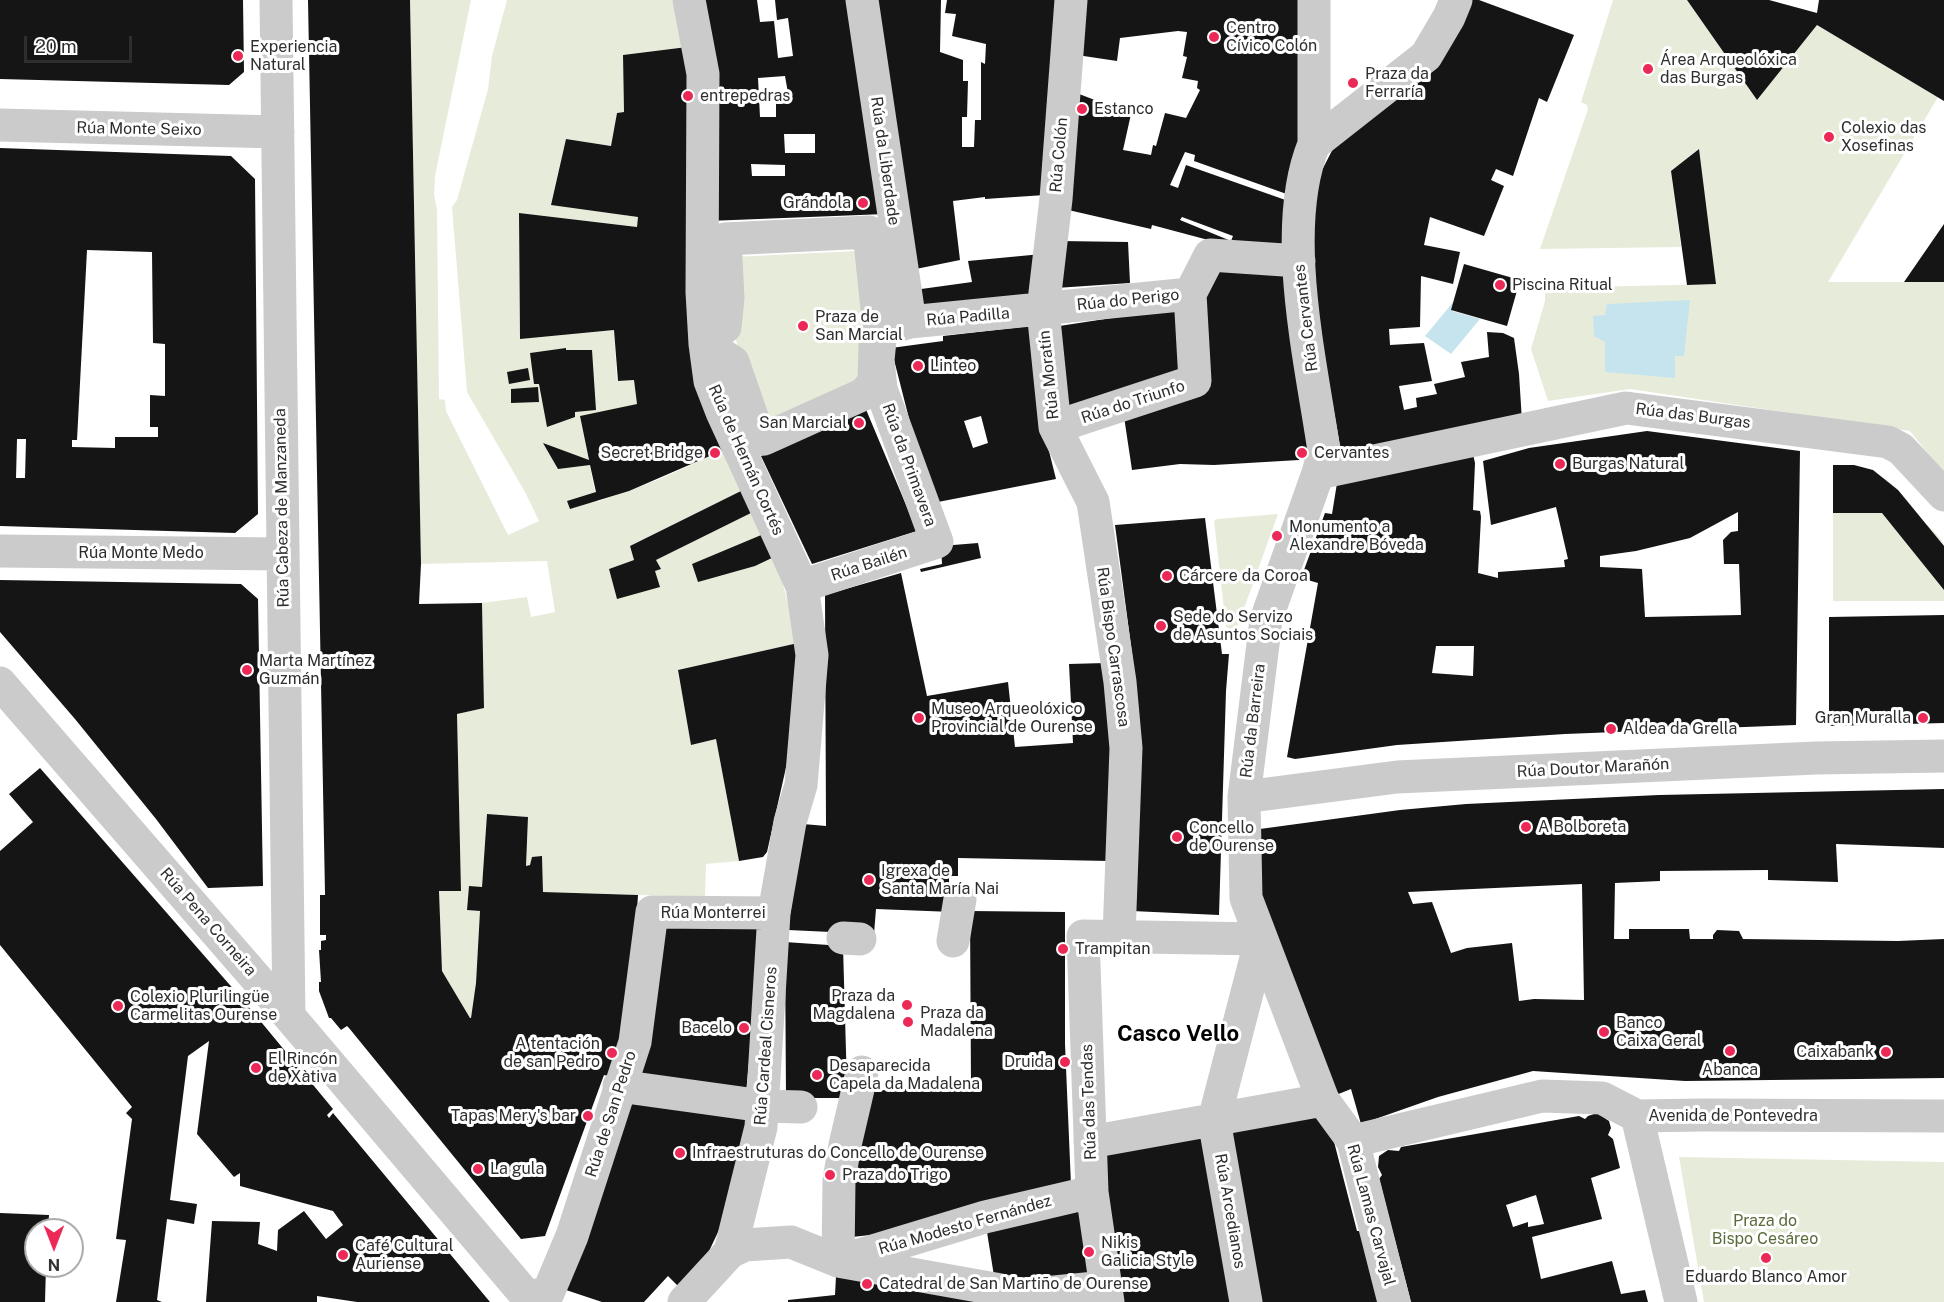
<!DOCTYPE html>
<html>
<head>
<meta charset="utf-8">
<style>
  body { margin:0 }
  #map { position:relative; width:1944px; height:1302px; overflow:hidden; background:#fff; font-family:"Public Sans",sans-serif }
  canvas { display:block }
  .north { position:absolute; left:24px; top:1218px; width:60px; height:60px; box-sizing:border-box; background:#fff; border:2px solid #ababab; border-radius:50%; rotate:180deg; font-size:16px; font-weight:700; line-height:24px; text-align:center; color:#2e2e2e }
  .north::after { content:''; display:block; margin:auto; width:21px; height:27px; background:#ec2857; clip-path:polygon(50% 0,100% 100%,50% 72%,0 100%) }
  .scale { position:absolute; left:24px; top:36px; width:108px; height:27px; box-sizing:border-box; border:3px solid #2e2e2e; border-top:0; padding-left:8px; font-size:18px; line-height:21px; white-space:nowrap; color:#2e2e2e; -webkit-text-stroke:4px #fff; paint-order:stroke }
</style>
</head>
<body>
<div id="map">
<canvas width="1944" height="1302"></canvas>
<div class="north">N</div>
<div class="scale">20 m</div>
</div>
<script>
const g = document.querySelector('canvas').getContext('2d');
g.lineJoin = 'round';
function fill(path, color) {
  g.fillStyle = color;
  g.fill(path, 'evenodd');
}
function strokePath(path, color, width, dash) {
  g.strokeStyle = color;
  g.lineWidth = width;
  g.lineCap = dash ? 'butt' : 'round';
  g.setLineDash(dash || []);
  g.stroke(path);
}
function label(font, color, halo, rows, align = 'center') {
  g.font = font + ' "Public Sans",sans-serif';
  g.lineWidth = 6;
  g.setLineDash([]);
  g.textBaseline = 'middle';
  g.strokeStyle = halo;
  g.fillStyle = color;
  for (const [text, x, y, turn = 0] of rows) {
    g.save();
    g.translate(x, y);
    g.rotate((+turn || 0) * Math.PI / 180);
    g.textAlign = isNaN(turn) ? turn : align;
    if (halo) g.strokeText(text, 0, 0);
    g.fillText(text, 0, 0);
    g.restore();
  }
}
fill(new Path2D(`
  M410 0H471L435 176 434 195 437 209 439 399 445 400 446 411 508 535 539 521 525 492 467 392 452 207 457 200 488 89 492 56 507 0H678L687 47 623 55 624 112 617 113 611 146 566 139 551 204 638 217 637 227 519 213 520 338 614 330 617 381 634 380 637 404 580 417 597 502 660 479 726 449 745 489 630 546 634 560 609 569 617 599 655 571 660 569 656 560 755 511 766 533 692 565 698 582 776 556 798 643 678 671 691 745 716 739 739 861 706 864 705 897 543 892 542 857H532L530 865 526 866 528 817 487 814 482 887H469L467 909 480 911 476 983 471 1018H470L442 971 439 891 461 890 457 714 484 707 482 603 527 597 531 617 555 612 547 561 421 564Z
  M1613 0H1687L1757 100 1817 25 1938 97 1828 282H1944V474L1910 431 1630 389 1548 401 1531 349 1545 301V288L1716 284 1698 149 1671 172 1681 247 1540 249 1588 109 1587 105 1581 102Z
  M877 250 872 385 771 430 742 365 733 327 732 257Z
  M1833 465C1881 465 1896 485 1923 520 1929 527 1941 537 1944 545 1944 552 1944 591 1944 601H1833Z
  M1278 514 1238 625 1235 630H1229L1226 626 1214 521 1217 519Z
  M1679 1157 1944 1162V1302H1704Z`), '#e7ecda');
fill(new Path2D(`
  M1690 300 1684 356H1675V378L1605 372V342L1594 336 1593 316 1605 315 1607 304Z
  M1454 301 1452 311 1480 319 1451 354 1425 336Z`), '#c6e4ed');
fill(new Path2D(`
  M0 0H243L244 72 229 85 0 79Z
  M308 0H410L421 564 419 604 482 603 484 708 457 714 461 891H439L442 971 470 1018H471L476 983 480 911 467 910 469 886 482 887 487 814 528 817 526 866 530 865 532 857 542 856 543 892 638 895 632 992 612 1077 604 1075 545 1236 521 1239 349 1028 347 1026 341 1030 331 1018H329L319 991V982H321L319 950H321V941L326 940V935H320V895H325V893Z
  M700 0H757L760 22 774 21 778 58 793 56 788 18 777 20 775 0H854L885 214 708 221ZM785 76 788 93H776V117H760L758 78ZM784 134H815V153H785ZM751 164 785 165V176H752Z
  M870 0H941L940 52 963 60V81H968L967 117H962V147H974L975 120H981V62L985 64 986 44 952 36 956 14 945 13 947 0H1059L1045 195 985 199V197L953 201 960 260 911 270Z
  M1085 0H1307L1295 197 1194 161 1195 155 1185 152 1170 185 1178 188 1186 165 1294 203 1290 254 1212 241 1152 225 1151 229 1064 209 1074 92 1131 114 1123 150 1151 155 1153 145 1156 146 1165 113 1186 118 1200 90 1197 88 1198 81 1182 78 1187 57 1183 56 1187 32 1178 31 1120 38 1117 61 1077 55ZM1182 217 1233 236 1231 241 1180 220Z
  M1467 0H1479L1574 35 1547 102 1539 98 1513 176 1496 169 1491 180 1504 186 1484 236 1430 217 1424 245 1460 252 1453 284 1421 276 1420 327 1389 329 1390 345 1424 343 1432 381 1399 386 1404 410 1417 407 1416 398 1437 394 1434 384 1465 377 1461 362 1489 357 1487 332 1503 333 1514 338 1519 374 1522 421 1342 457 1307 259 1320 174 1339 137Z
  M1687 0H1769L1817 13 1819 0H1944V101L1817 25 1757 100Z
  M687 47 726 449 629 491 570 509 567 501 596 492 590 465 558 469 543 443 589 460 580 416 637 404 634 380 618 381 614 330 520 339 519 213 637 227 638 217 551 205 566 139 611 146 617 113 624 112 623 55Z
  M0 148 231 156 255 179 258 514 235 533 0 526ZM87 250 152 252 153 343 165 344V396L150 395V427H158V437H115V448L72 447V440H77ZM17 439H26L25 478H16Z
  M1699 149 1716 284 1687 285 1671 171Z
  M1944 224V282H1904Z
  M1060 241 1128 242 1130 283 1056 288Z
  M1042 254 1040 299 918 312 914 290 972 282 968 261Z
  M1282 263 1308 448 1299 460 1214 465 1180 464 1132 470 1123 410 1205 392V274Z
  M1464 264 1520 280 1507 326 1451 310Z
  M1183 307 1187 379 1066 419 1053 327Z
  M1031 326 1044 431 1056 479 938 502 914 438 891 348 943 341V336ZM981 416 988 443 973 448 964 421Z
  M566 348V350H592L596 410 575 412V417L547 427 539 384H534L530 353Z
  M528 368 530 380 509 384 507 372Z
  M538 387 539 402 511 403V389Z
  M862 400 917 531 812 564 761 456Z
  M1647 431 1800 451 1796 725 1565 734 1397 745 1295 759 1287 757 1318 583 1301 578 1325 513 1332 514 1338 477 1473 454 1475 463 1473 510 1480 511 1481 517 1478 573 1498 578V572L1565 567 1564 560 1568 559 1556 507 1491 525 1483 461 1529 448ZM1738 512V531L1731 532 1723 540 1724 564H1739L1741 615 1645 617 1642 569 1600 567V556L1636 551 1690 538ZM1436 646H1474L1473 676 1432 673Z
  M1833 465H1854L1873 470 1898 490 1944 546V590L1882 513H1833Z
  M745 489 755 511 656 560 661 569 655 571 660 587 617 599 609 569 634 560 630 546Z
  M1205 518 1222 654H1229L1226 691 1219 915 1132 911 1133 661 1115 525Z
  M766 533 776 556 755 566 698 582 692 564Z
  M978 543 981 558 921 572 920 569 942 564 941 546Z
  M901 573 927 696 1008 682 1015 747 1073 743 1069 664 1105 663 1111 740 1109 861 958 858V876H949V885H952L953 912 876 909 874 934 788 930 803 824 826 826 825 595Z
  M0 580 241 584 258 599 263 886 208 888 156 819 75 719 0 632Z
  M1944 615V723L1829 726V617Z
  M798 643 796 723 767 852 763 857 739 861 716 739 691 745 678 670Z
  M40 768 243 1000 333 1109 327 1115 329 1118 333 1113 490 1302H357L317 1296V1302H206L212 1221 260 1222 258 1244 277 1251 278 1230 304 1211 326 1239 343 1225 333 1211 240 1186V1173L234 1177 197 1134 209 1041 188 1056 170 1200 197 1204 194 1224 167 1219 157 1300 162 1302H116L126 1240 116 1239 132 1119 126 1113 132 1107 0 945V851L33 822 9 794Z
  M1944 789V848L1836 844 1838 882 1768 880V870L1660 871V881L1615 883 1614 939H1629V929H1689L1690 939H1713V935L1717 930 1739 931 1743 939 1898 941 1944 939V1078L1685 1081 1533 1071 1438 1097 1361 1124 1351 1089 1336 1095 1261 893 1260 829 1400 810 1466 804 1659 795ZM1582 884 1584 1000 1534 999 1519 1001 1512 943 1467 948 1451 953 1432 902 1413 904 1408 892Z
  M970 911 1065 912V1044L1071 1185 897 1232 852 1237 856 1146 864 1091 971 1086Z
  M663 920 762 926 746 1093 634 1077Z
  M785 942 843 946 847 1087 844 1098H786Z
  M622 1095 753 1112 742 1181 703 1264 681 1289 668 1276 644 1302H602L566 1290Z
  M1597 1113 1609 1121 1611 1128 1608 1135 1613 1139 1620 1168 1591 1178 1602 1219 1532 1237 1541 1279 1612 1261 1621 1294 1645 1290 1648 1302H1411L1379 1179 1382 1175 1378 1167 1379 1156 1388 1150 1399 1151 1401 1147 1579 1116 1585 1119 1588 1116ZM1536 1195 1544 1224 1528 1227V1222L1513 1227 1506 1205Z
  M1323 1115 1331 1130 1357 1231H1361L1380 1302H1255L1225 1130Z
  M1208 1130 1238 1302H1120L1098 1145Z
  M1086 1205 1094 1278 1025 1284 994 1276 986 1226Z
  M0 1213 49 1215 48 1230H36V1266H46L45 1302H0Z
  M836 1276 1007 1302H788V1300L835 1295Z`), '#151515');
strokePath(new Path2D(`
  M276 0 289 1016
  M862 0 910 322
  M1071 0 1056 199 1043 310 1055 427 1093 502 1120 682 1126 748 1119 936
  M1314 0V144
  M0 125 278 132
  M1190 294 1210 255 1299 261
  M705 339 725 327 728 298 725 239 869 232 879 328 875 344 874 382 864 394 764 439 758 434 733 362 705 344
  M1055 427 1195 381 1190 294
  M1318 473 1626 408 1888 442 1901 449 1944 495
  M0 551 282 554
  M802 586 937 542 881 389 878 360 881 330 910 322 1190 294
  M0 683 289 1016 523 1292 533 1296 548 1293 572 1236 635 1042 652 912 774 913
  M1244 797 1397 777 1816 758 1944 756
  M843 938 860 939
  M953 941 960 899
  M619 1086 763 1106 801 1107
  M1637 1116 1681 1302
  M1353 1141 1542 1096 1602 1098 1637 1116 1703 1115 1944 1116
  M1090 1142 1323 1100
  M730 1252 745 1245 791 1242 838 1261 995 1289 1023 1295 1106 1287
  M843 1260 985 1217 1092 1192
  M838 1261 839 1180 845 1145 862 1072
  M684 1302 730 1252 761 1127 774 913 790 822 801 785 812 655 802 586 722 412 710 381 705 344 702 292 703 74 689 0
  M1108 1302 1092 1192 1083 936 1261 939
  M1246 1302 1214 1120 1261 939
  M1394 1302 1353 1141 1323 1100 1246 898 1244 797 1266 620 1318 473 1324 451C1311 361 1279 229 1314 144L1426 56 1449 17 1456 0`), '#cbcbcb', 33);
for (const [x, y, r, color] of [
  [1214,37,6,"#ec2857"],
  [238,56,6,"#ec2857"],
  [1648,69,6,"#ec2857"],
  [1353,83,6,"#ec2857"],
  [688,96,6,"#ec2857"],
  [1082,109,6,"#ec2857"],
  [1829,137,6,"#ec2857"],
  [863,203,6,"#ec2857"],
  [1500,285,6,"#ec2857"],
  [803,326,6,"#ec2857"],
  [918,366,6,"#ec2857"],
  [859,423,6,"#ec2857"],
  [715,453,6,"#ec2857"],
  [1302,453,6,"#ec2857"],
  [1560,464,6,"#ec2857"],
  [1277,536,6,"#ec2857"],
  [1167,576,6,"#ec2857"],
  [1161,626,6,"#ec2857"],
  [247,670,6,"#ec2857"],
  [919,718,6,"#ec2857"],
  [1923,718,6,"#ec2857"],
  [1611,729,6,"#ec2857"],
  [1526,827,6,"#ec2857"],
  [1177,837,6,"#ec2857"],
  [869,880,6,"#ec2857"],
  [1063,949,6,"#ec2857"],
  [907,1005,6,"#ec2857"],
  [118,1006,6,"#ec2857"],
  [908,1022,6,"#ec2857"],
  [744,1028,6,"#ec2857"],
  [1604,1032,6,"#ec2857"],
  [1730,1051,6,"#ec2857"],
  [1886,1052,6,"#ec2857"],
  [612,1053,6,"#ec2857"],
  [1065,1062,6,"#ec2857"],
  [256,1068,6,"#ec2857"],
  [817,1075,6,"#ec2857"],
  [588,1116,6,"#ec2857"],
  [680,1153,6,"#ec2857"],
  [478,1169,6,"#ec2857"],
  [830,1175,6,"#ec2857"],
  [1089,1252,6,"#ec2857"],
  [343,1255,6,"#ec2857"],
  [1766,1258,6,"#ec2857"],
  [867,1284,6,"#ec2857"]
]) {
  const dot = new Path2D();
  dot.arc(x, y, r, 0, 2 * Math.PI);
  g.fillStyle = color;
  g.fill(dot);
  strokePath(dot, '#fff', 2);
}
label('16px', '#2e2e2e', '#fff', [
  ["Centro",1226,28],
  ["Cívico Colón",1226,46],
  ["Experiencia",250,47],
  ["Natural",250,65],
  ["Área Arqueolóxica",1660,60],
  ["das Burgas",1660,78],
  ["Praza da",1365,74],
  ["Ferraría",1365,92],
  ["entrepedras",700,96],
  ["Estanco",1094,109],
  ["Colexio das",1841,128],
  ["Xosefinas",1841,146],
  ["Grándola",851,203,"right"],
  ["Piscina Ritual",1512,285],
  ["Praza de",815,317],
  ["San Marcial",815,335],
  ["Linteo",930,366],
  ["San Marcial",847,423,"right"],
  ["Secret Bridge",703,453,"right"],
  ["Cervantes",1314,453],
  ["Burgas Natural",1572,464],
  ["Monumento a",1289,527],
  ["Alexandre Bóveda",1289,545],
  ["Cárcere da Coroa",1179,576],
  ["Sede do Servizo",1173,617],
  ["de Asuntos Sociais",1173,635],
  ["Marta Martínez",259,661],
  ["Guzmán",259,679],
  ["Museo Arqueolóxico",931,709],
  ["Provincial de Ourense",931,727],
  ["Gran Muralla",1911,718,"right"],
  ["Aldea da Grella",1623,729],
  ["A Bolboreta",1538,827],
  ["Concello",1189,828],
  ["de Ourense",1189,846],
  ["Igrexa de",881,871],
  ["Santa María Nai",881,889],
  ["Trampitan",1075,949],
  ["Praza da",895,996,"right"],
  ["Magdalena",895,1014,"right"],
  ["Colexio Plurilingüe",130,997],
  ["Carmelitas Ourense",130,1015],
  ["Praza da",920,1013],
  ["Madalena",920,1031],
  ["Banco",1616,1023],
  ["Caixa Geral",1616,1041],
  ["Bacelo",732,1028,"right"],
  ["A tentación",600,1044,"right"],
  ["de san Pedro",600,1062,"right"],
  ["Caixabank",1874,1052,"right"],
  ["El Rincón",268,1059],
  ["de Xàtiva",268,1077],
  ["Druida",1053,1062,"right"],
  ["Desaparecida",829,1066],
  ["Capela da Madalena",829,1084],
  ["Abanca",1730,1070,"center"],
  ["Tapas Mery's bar",576,1116,"right"],
  ["Infraestruturas do Concello de Ourense",692,1153],
  ["La gula",490,1169],
  ["Praza do Trigo",842,1175],
  ["Nikis",1101,1243],
  ["Galicia Style",1101,1261],
  ["Café Cultural",355,1246],
  ["Auriense",355,1264],
  ["Eduardo Blanco Amor",1766,1277,"center"],
  ["Catedral de San Martiño de Ourense",879,1284]
], 'left');
label('16px', '#2e2e2e', '#fff', [
  ["Rúa Monte Seixo",139,129,1],
  ["Rúa Colón",1059,155,-85],
  ["Rúa da Liberdade",885,161,82],
  ["Rúa do Perigo",1128,300,-6],
  ["Rúa Padilla",968,317,-5],
  ["Rúa Cervantes",1306,318,-97],
  ["Rúa Moratín",1049,375,-96],
  ["Rúa do Triunfo",1133,402,-18],
  ["Rúa das Burgas",1693,416,7],
  ["Rúa de Hernán Cortés",746,460,66],
  ["Rúa da Primavera",909,465,70],
  ["Rúa Cabeza de Manzaneda",282,508,-91],
  ["Rúa Monte Medo",141,553],
  ["Rúa Bailén",869,564,-18],
  ["Rúa Bispo Carrascosa",1113,647,82],
  ["Rúa da Barreira",1253,721,-83],
  ["Rúa Doutor Marañón",1593,768,-3],
  ["Rúa Monterrei",713,913],
  ["Rúa Pena Corneira",208,922,49],
  ["Rúa Cardeal Cisneros",766,1046,-86],
  ["Rúa das Tendas",1089,1102,-92],
  ["Rúa de San Pedro",611,1114,-72],
  ["Avenida de Pontevedra",1733,1116],
  ["Rúa Arcedianos",1230,1211,80],
  ["Rúa Lamas Carvajal",1371,1215,75],
  ["Rúa Modesto Fernández",965,1225,-16]
]);
label('16px', '#596b39', '#fff', [
  ["Praza do",1765,1221],
  ["Bispo Cesáreo",1765,1239]
]);
label('bold 22px', '#000', '#fff', [
  ["Casco Vello",1178,1034]
]);
</script>
</body>
</html>
